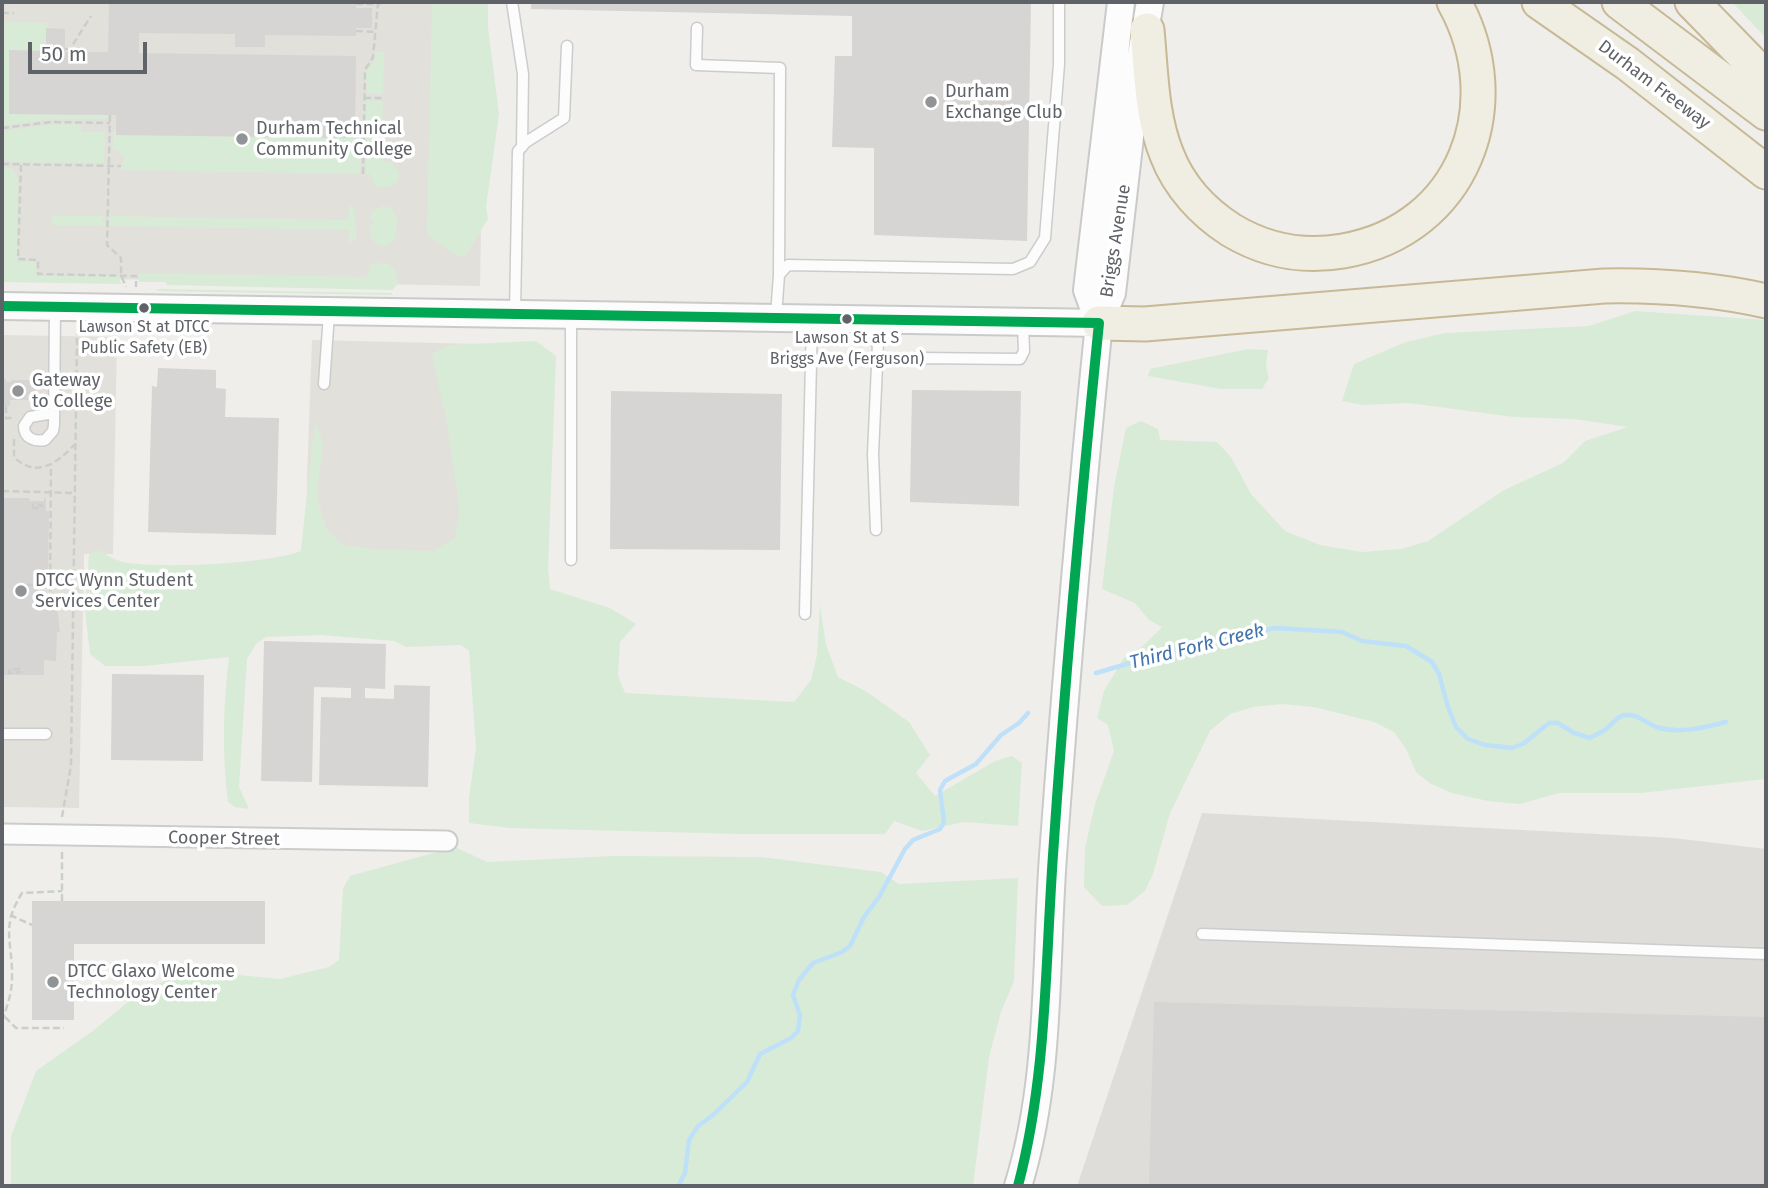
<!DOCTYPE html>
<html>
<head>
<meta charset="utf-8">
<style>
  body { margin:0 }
  #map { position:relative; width:1768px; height:1188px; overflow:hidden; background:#efeeea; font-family:"Fira Sans",sans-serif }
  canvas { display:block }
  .frame { position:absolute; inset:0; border:4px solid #5f6368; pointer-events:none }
  .scale { position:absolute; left:28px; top:42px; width:119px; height:32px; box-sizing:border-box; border:4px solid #5f6368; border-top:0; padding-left:9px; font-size:21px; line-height:24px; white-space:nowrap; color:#5f6368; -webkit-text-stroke:5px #fff; paint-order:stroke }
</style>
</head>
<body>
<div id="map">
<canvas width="1768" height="1188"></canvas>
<div class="frame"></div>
<div class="scale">50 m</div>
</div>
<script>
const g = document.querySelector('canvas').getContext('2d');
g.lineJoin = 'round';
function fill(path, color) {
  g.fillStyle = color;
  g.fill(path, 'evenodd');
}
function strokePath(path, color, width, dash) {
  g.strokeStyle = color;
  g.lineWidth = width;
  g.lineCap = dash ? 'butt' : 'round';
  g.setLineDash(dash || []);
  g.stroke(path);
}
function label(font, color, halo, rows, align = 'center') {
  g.font = font + ' "Fira Sans",sans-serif';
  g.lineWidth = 7;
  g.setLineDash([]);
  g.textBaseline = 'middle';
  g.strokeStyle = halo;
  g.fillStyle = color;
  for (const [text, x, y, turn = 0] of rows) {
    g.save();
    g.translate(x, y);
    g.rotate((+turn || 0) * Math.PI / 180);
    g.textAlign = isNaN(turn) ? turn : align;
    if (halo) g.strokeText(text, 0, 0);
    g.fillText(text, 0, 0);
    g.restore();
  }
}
fill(new Path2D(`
  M1202 813 1673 838 1766 849V1186H1077Z`), '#dfddda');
fill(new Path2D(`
  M2 2H485L480 286 2 277Z
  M2 335 117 337 113 554H84L79 808 2 807Z
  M312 340 479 344 475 561 310 558 307 478Z`), '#e2e0da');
fill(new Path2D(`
  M432 2H488V27L499 114 486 207 488 219 465 256 455 255 427 234Z
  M1732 2H1766V38Z
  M6 22 48 23 46 51 9 50V114L107 115V119H52L2 126V26Z
  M375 52H384L383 94H367L366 72 375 59Z
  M366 100 383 101 381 160 393 163 399 173 397 182 389 187H376L370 174H366Z
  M355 118 361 119 360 174 121 170V164L125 159 118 151 113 149V132H116V135L354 138Z
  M81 124V132H105L104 163 13 162 2 158V131L46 125Z
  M2 166 13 169 18 179 17 262H36V276H119L121 284 2 282Z
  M349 205 355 209 356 239 349 244V230L109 226V216L348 220Z
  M383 206 391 208 397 217 395 239 385 247 375 243 371 237 370 225H374V221H370L372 211Z
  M53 216H105L101 222H105V226L53 225 51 217Z
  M384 263C397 266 397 273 397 285L392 290 167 285 166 282H139V273L367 277 370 264Z
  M156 289 391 293 393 295 158 291Z
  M1635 311 1766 320V779L1641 793H1559L1520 804 1488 801 1452 793 1431 784 1416 772 1406 749 1394 732 1374 722 1314 707 1282 704 1253 707 1230 714 1210 731 1170 813 1153 874 1145 891 1127 905 1102 906 1084 887 1085 848 1095 804 1114 751 1108 725 1097 718 1104 691 1124 658 1143 646 1162 627 1149 620 1135 603 1102 589 1114 487 1126 428 1141 421 1158 429 1160 440 1217 442 1231 457 1251 494 1285 531 1320 545 1362 552 1401 549 1428 541 1504 490 1563 463 1585 441 1628 427 1574 419 1514 417 1409 403 1363 405 1342 401 1354 364 1406 342 1445 333 1589 326Z
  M536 341 556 356 548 568 550 589 610 608 636 624 620 642 618 675 625 693 794 702 811 680 817 655 820 605 826 645 838 677 867 692 909 722 930 755 916 773 935 796 995 761 1012 756 1022 763 1018 826 964 822 922 831 894 821 885 834H741L510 828 469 823V798L476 748 469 651 461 645 406 647 394 641 321 635 266 637 256 644 247 659 239 787 249 809 235 807 228 802C222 754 223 705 229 657L144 666H105L90 654 85 611 89 555 98 550C106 554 114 560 123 562 159 569 267 564 301 551L312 443 316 423 323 443 317 494 326 529 342 545 371 549 433 551 454 539 460 512 447 423 432 354 448 345Z
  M1248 349 1268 350 1266 366 1269 378 1262 389H1221L1148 376 1150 369Z
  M455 847 487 862 613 856 761 857 881 872 899 884 1018 878 1014 981 1001 1012 989 1057 973 1186H11V1136L36 1071 94 1030 134 997 180 973 203 968 239 975 280 979 329 967 339 960 343 889 350 876Z`), '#d8ebd6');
strokePath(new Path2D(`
  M1096 673 1188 646 1275 628 1342 632 1362 641 1406 646 1432 662 1439 674 1448 707 1456 727 1468 739 1485 745 1512 748 1523 744 1549 723H1558L1574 733 1590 738C1595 735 1600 733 1605 730 1612 725 1617 715 1626 715 1639 714 1645 723 1656 727 1680 734 1703 728 1726 722
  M678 1186 685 1173 689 1140 698 1126 713 1115 747 1082 760 1054 791 1038 798 1031 800 1015 793 995 799 980 813 963 842 952 850 946 864 917 879 897 905 849 913 840 940 829 944 822 940 790 945 781 976 764 1001 735 1019 723 1028 713`), '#bfe0f9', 4.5);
fill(new Path2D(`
  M109 2H356V8H372V28H356V36L265 35V47H235V34L139 33V53L356 56 355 138 116 135V115L9 114V50L46 51V28L65 29V52H108Z
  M531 2H1031L1027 241 874 235V148L832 147 835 56H852V16L531 9Z
  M158 368 216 370V388L226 389 225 417 279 418 276 535 148 532 152 386 157 387Z
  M2 379H6V382H11V380H35V400H10V406H2Z
  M912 390 1021 391 1019 506 910 502Z
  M611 391 782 394 780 550 610 549Z
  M2 498H29L30 501H44V498L46 499V511H49L48 577H46L45 584H41V599H47V607L57 606 60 632H57L56 661 44 660V675H2Z
  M264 641 386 644 385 689 365 688V698L394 699V685L430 686 428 787 319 785 321 697 351 698V688L314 687 312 782 261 781Z
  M112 674 204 675 203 761 111 760Z
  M32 901H265V944H74V1020H32Z
  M1154 1002 1766 1017V1186H1149Z`), '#d6d5d3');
const lane = new Path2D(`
  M512 2 523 74 522 147
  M697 28 696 65 780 68 779 275
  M515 312 518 151 526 142 564 118 567 46
  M776 316 779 275 788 265 1013 269 1030 262 1045 238 1059 64V2
  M571 317V560
  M878 361 917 358 1020 359 1024 351 1023 324
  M324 384 329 314
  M54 413 30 417 24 426C24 438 34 442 45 440L53 431 54 425 55 307
  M876 530 873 454 879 321
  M805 614 812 321
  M2 734H46
  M1202 934 1766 954`);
const street = new Path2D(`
  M2 834 447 841`);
const secondary = new Path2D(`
  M2 306C367 311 733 318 1099 323
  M1099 323 1087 290 1121 2
  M1018 1186C1051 1080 1045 966 1053 856 1066 678 1081 501 1099 323L1112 293 1136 85 1150 2`);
const highway = new Path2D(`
  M1539 2 1628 64 1766 172
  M1619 2 1766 113
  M1692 2 1766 78
  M1147 30C1151 71 1151 116 1167 155 1179 186 1203 212 1231 230 1266 251 1303 258 1343 251 1464 230 1511 104 1454 2
  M1099 323 1145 324 1604 286C1659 285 1712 289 1766 301`);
strokePath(lane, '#cbcccc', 13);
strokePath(street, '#cbcccc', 23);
strokePath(secondary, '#cacacb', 30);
strokePath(highway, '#c8b996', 37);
strokePath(new Path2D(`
  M356 4H377
  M2 13H14
  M356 31 377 32
  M65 49H70L91 16
  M364 98H383
  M110 115 107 245 121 258V275L126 287
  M2 128 51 122 110 123
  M2 164 121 166
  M21 165 18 259 38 260V274L136 276V287
  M363 174 365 70 373 57 378 4H382V2
  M6 406V418H13
  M14 439V457C36 479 58 463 75 444
  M2 491 75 493
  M32 508H42V505H32
  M27 585H37V595
  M50 602 51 465
  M47 603 73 597
  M20 669H10L9 673 21 672
  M62 817 71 765 77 334
  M62 901V851
  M10 915 32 925
  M5 1017 16 1028H64
  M2 1021C7 1007 12 993 12 978 13 942 0 928 22 893L62 891`), '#cacfcc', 2.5, [7, 3.5]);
strokePath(lane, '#fdfcfc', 10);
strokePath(street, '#fdfcfc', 19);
strokePath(secondary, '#fdfcfc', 26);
strokePath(highway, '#f0ede3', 33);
strokePath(new Path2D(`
  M2 306 1099 323C1081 500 1065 678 1053 855 1045 968 1047 1076 1018 1186`), '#00a651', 10);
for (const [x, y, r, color] of [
  [931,102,7,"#919496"],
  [242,139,7,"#919496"],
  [144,308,6,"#5f6368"],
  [847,319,6,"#5f6368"],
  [18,391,7,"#919496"],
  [21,591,7,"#919496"],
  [53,982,7,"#919496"]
]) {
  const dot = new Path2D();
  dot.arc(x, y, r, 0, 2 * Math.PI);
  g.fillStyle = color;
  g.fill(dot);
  strokePath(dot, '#fff', 2.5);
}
label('16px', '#5f6368', '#fff', [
  ["Lawson St at DTCC",144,328],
  ["Public Safety (EB)",144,349],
  ["Lawson St at S",847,339],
  ["Briggs Ave (Ferguson)",847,360]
]);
label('18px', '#5f6368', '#fff', [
  ["Durham Freeway",1654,85,37],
  ["Briggs Avenue",1116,241,-81],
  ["Cooper Street",224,839,1]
]);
label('18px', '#5f6368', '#fff', [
  ["Durham",945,92],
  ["Exchange Club",945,113],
  ["Durham Technical",256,129],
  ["Community College",256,150],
  ["Gateway",32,381],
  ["to College",32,402],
  ["DTCC Wynn Student",35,581],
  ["Services Center",35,602],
  ["DTCC Glaxo Welcome",67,972],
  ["Technology Center",67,993]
], 'left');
label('italic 19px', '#4174aa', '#fff', [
  ["Third Fork Creek",1197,647,-14]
]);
</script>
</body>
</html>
